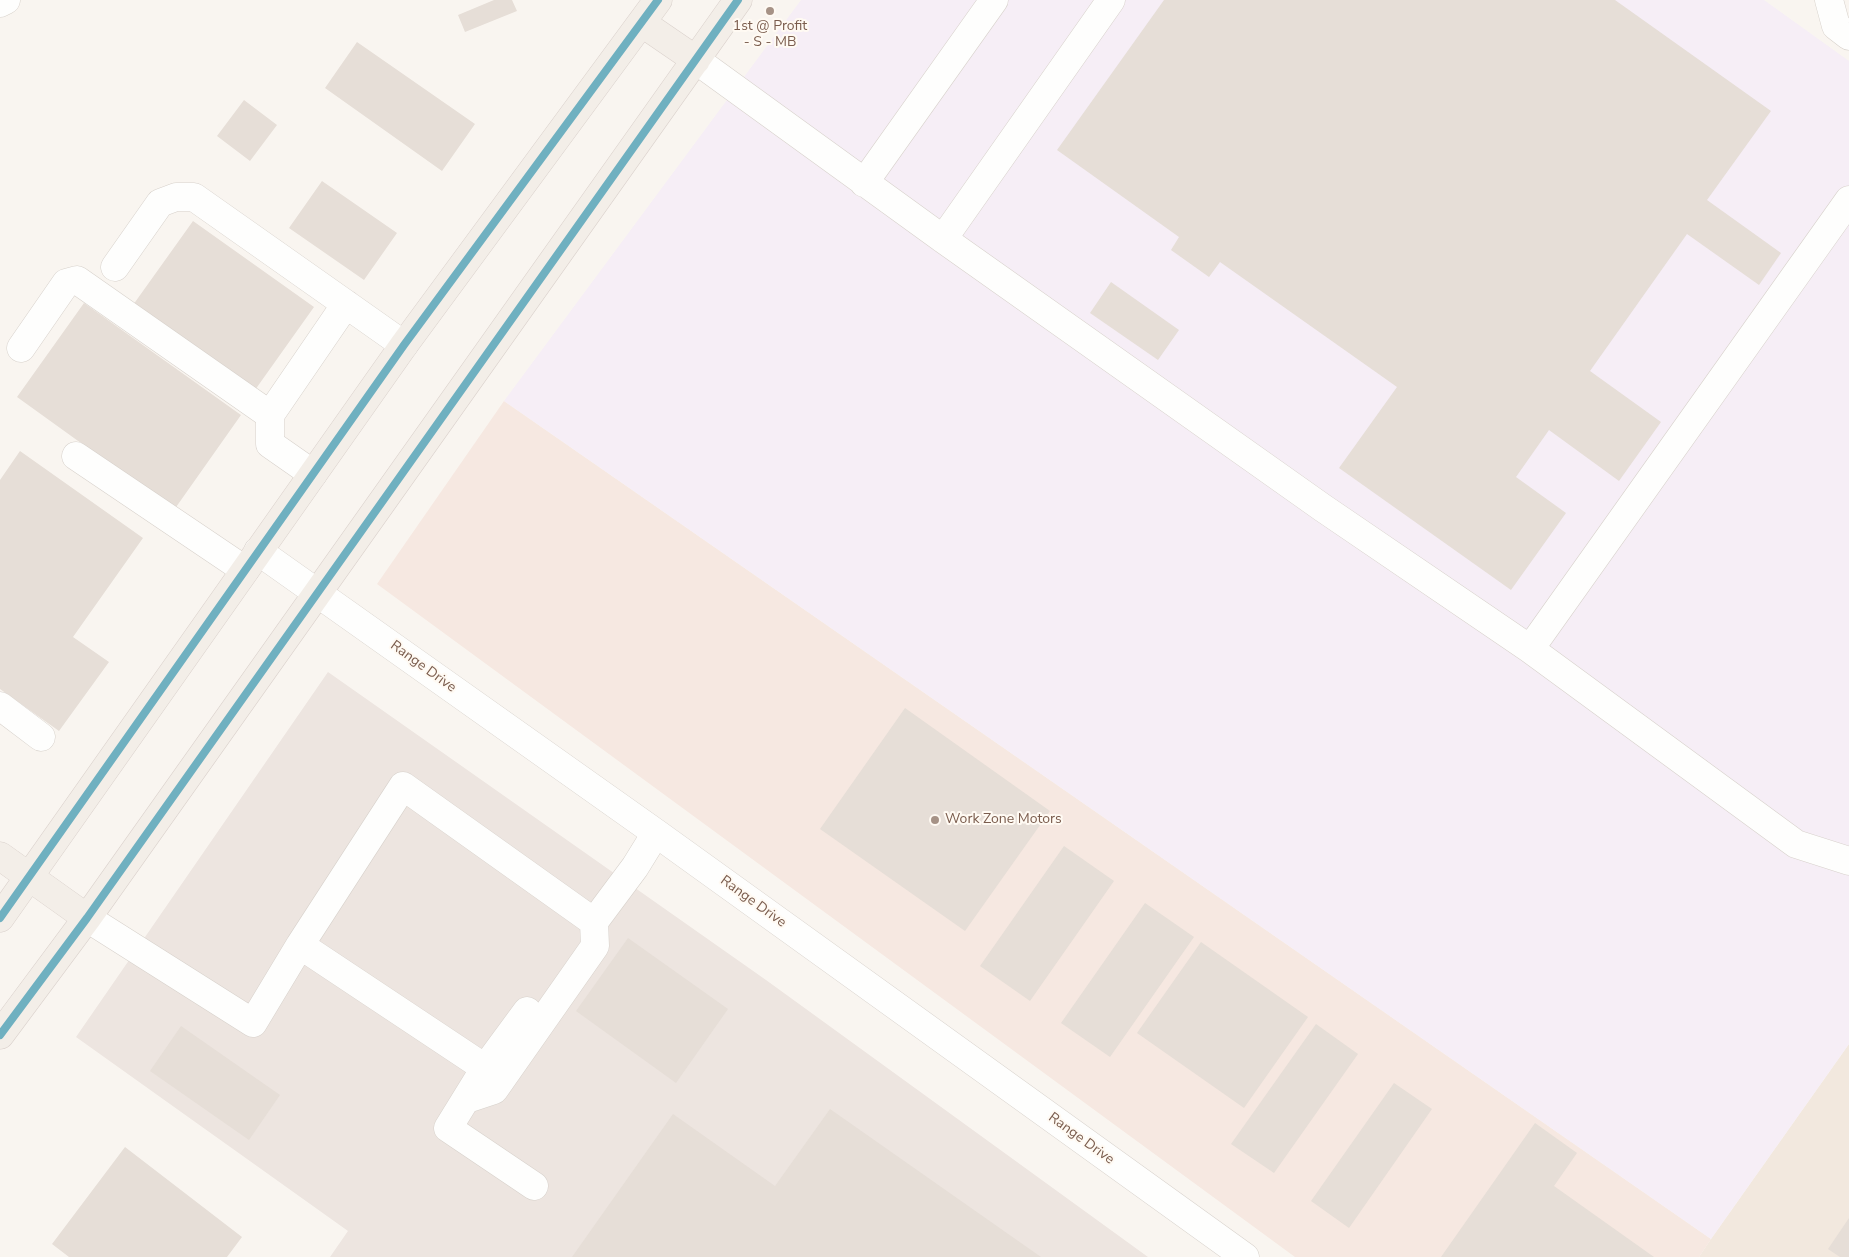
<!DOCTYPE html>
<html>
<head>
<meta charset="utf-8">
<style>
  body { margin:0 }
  canvas { display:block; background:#f9f5f0 }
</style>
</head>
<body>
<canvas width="1849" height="1257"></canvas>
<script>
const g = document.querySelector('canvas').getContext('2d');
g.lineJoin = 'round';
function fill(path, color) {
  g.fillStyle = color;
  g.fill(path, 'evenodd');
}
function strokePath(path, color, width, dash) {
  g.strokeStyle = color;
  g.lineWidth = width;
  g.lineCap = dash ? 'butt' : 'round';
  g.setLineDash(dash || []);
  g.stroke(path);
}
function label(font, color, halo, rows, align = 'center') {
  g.font = font + ' "Nunito Sans",sans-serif';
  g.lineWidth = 4;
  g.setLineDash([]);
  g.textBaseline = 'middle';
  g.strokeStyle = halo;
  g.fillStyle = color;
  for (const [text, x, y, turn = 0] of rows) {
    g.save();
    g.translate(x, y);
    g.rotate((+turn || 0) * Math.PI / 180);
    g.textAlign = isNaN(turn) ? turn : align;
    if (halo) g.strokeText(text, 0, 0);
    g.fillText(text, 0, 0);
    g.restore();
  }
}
fill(new Path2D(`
  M1849 1044V1257H1699L1711 1239Z`), '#f2e8de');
fill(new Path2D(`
  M504 401 1711 1239 1699 1257H1295L377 584Z`), '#f6e8e1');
fill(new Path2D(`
  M328 672 766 980 1148 1257H330L348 1231 76 1037Z`), '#ede5e0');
fill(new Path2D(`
  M801 0H1764L1849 61V1044L1711 1239 504 401Z`), '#f6eef6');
fill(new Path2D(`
  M494 0H512L517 11 465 32 458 15Z
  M1164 0H1615L1771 111 1707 200 1781 253 1759 285 1687 234 1590 371 1661 422 1619 481 1549 430 1516 477 1566 513 1511 590 1339 468 1397 387 1220 262 1209 277 1171 250 1179 237 1057 150Z
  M357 42 475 124 442 171 325 88Z
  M244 100 277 125 250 161 217 136Z
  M322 181 397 233 364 280 289 228Z
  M193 221 314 307 255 390 133 305Z
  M1111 282 1179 330 1158 360 1090 313Z
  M84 303 241 415 174 510 17 397Z
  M20 451 143 538 73 637 109 662 59 731 0 689V480Z
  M905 708 1050 811 965 931 820 829Z
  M1064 846 1114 881 1030 1001 980 966Z
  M1145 903 1194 937 1110 1057 1061 1023Z
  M628 938 728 1009 676 1083 576 1011Z
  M1201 942 1308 1017 1244 1108 1137 1033Z
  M1316 1024 1358 1054 1274 1173 1231 1144Z
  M181 1026 280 1095 249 1140 150 1071Z
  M1394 1083 1432 1109 1349 1228 1311 1201Z
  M830 1109 1041 1257H572L673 1114 775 1186Z
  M1535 1123 1577 1153 1554 1186 1654 1257H1441Z
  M125 1147 242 1237 227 1257H69L52 1244Z
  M1849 1218V1257H1840L1828 1249Z`), '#e6ded7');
const minor = new Path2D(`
  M1829 0 1836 26 1849 36
  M0 3 6 0
  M696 60 943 239 1323 508 1530 649 1796 844 1849 861
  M864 183 994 0
  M943 239 1111 0
  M115 267 160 203 176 197H194L404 345
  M21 348 66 283 77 280 270 415V444L313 474
  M270 415 346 304
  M76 456 245 570
  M258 551 656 833 1245 1257
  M1530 649 1849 200
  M0 706 41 737
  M87 918 253 1023 300 945 485 1068 448 1128 534 1186
  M300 945 403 786 594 922 635 867 656 833
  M485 1068 527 1011
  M467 1099 494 1090 595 946 594 922`);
const major = new Path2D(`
  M642 23 696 60
  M0 856 87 918
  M0 918 404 345 658 0
  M0 1035 87 918 738 0`);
strokePath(minor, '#d7d1cb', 29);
strokePath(major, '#dad1cc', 29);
strokePath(minor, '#fefefd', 28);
strokePath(major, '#f3eee8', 28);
strokePath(new Path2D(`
  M0 918 404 345 658 0
  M0 1035 87 918 738 0`), '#6fb0c0', 8);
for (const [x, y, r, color] of [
  [770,11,5,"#a69286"],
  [935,820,5,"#a69286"]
]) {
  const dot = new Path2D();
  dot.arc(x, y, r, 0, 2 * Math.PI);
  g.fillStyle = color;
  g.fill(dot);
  strokePath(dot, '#fffaf3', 2);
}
label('14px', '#7a5c4d', '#fffaf3', [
  ["1st @ Profit",770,27],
  ["- S - MB",770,43],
  ["Work Zone Motors",945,820,"left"]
]);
label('14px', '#7a5c4d', '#fffaf3', [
  ["Range Drive",423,667,36],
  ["Range Drive",753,902,36],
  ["Range Drive",1081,1139,36]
]);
</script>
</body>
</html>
